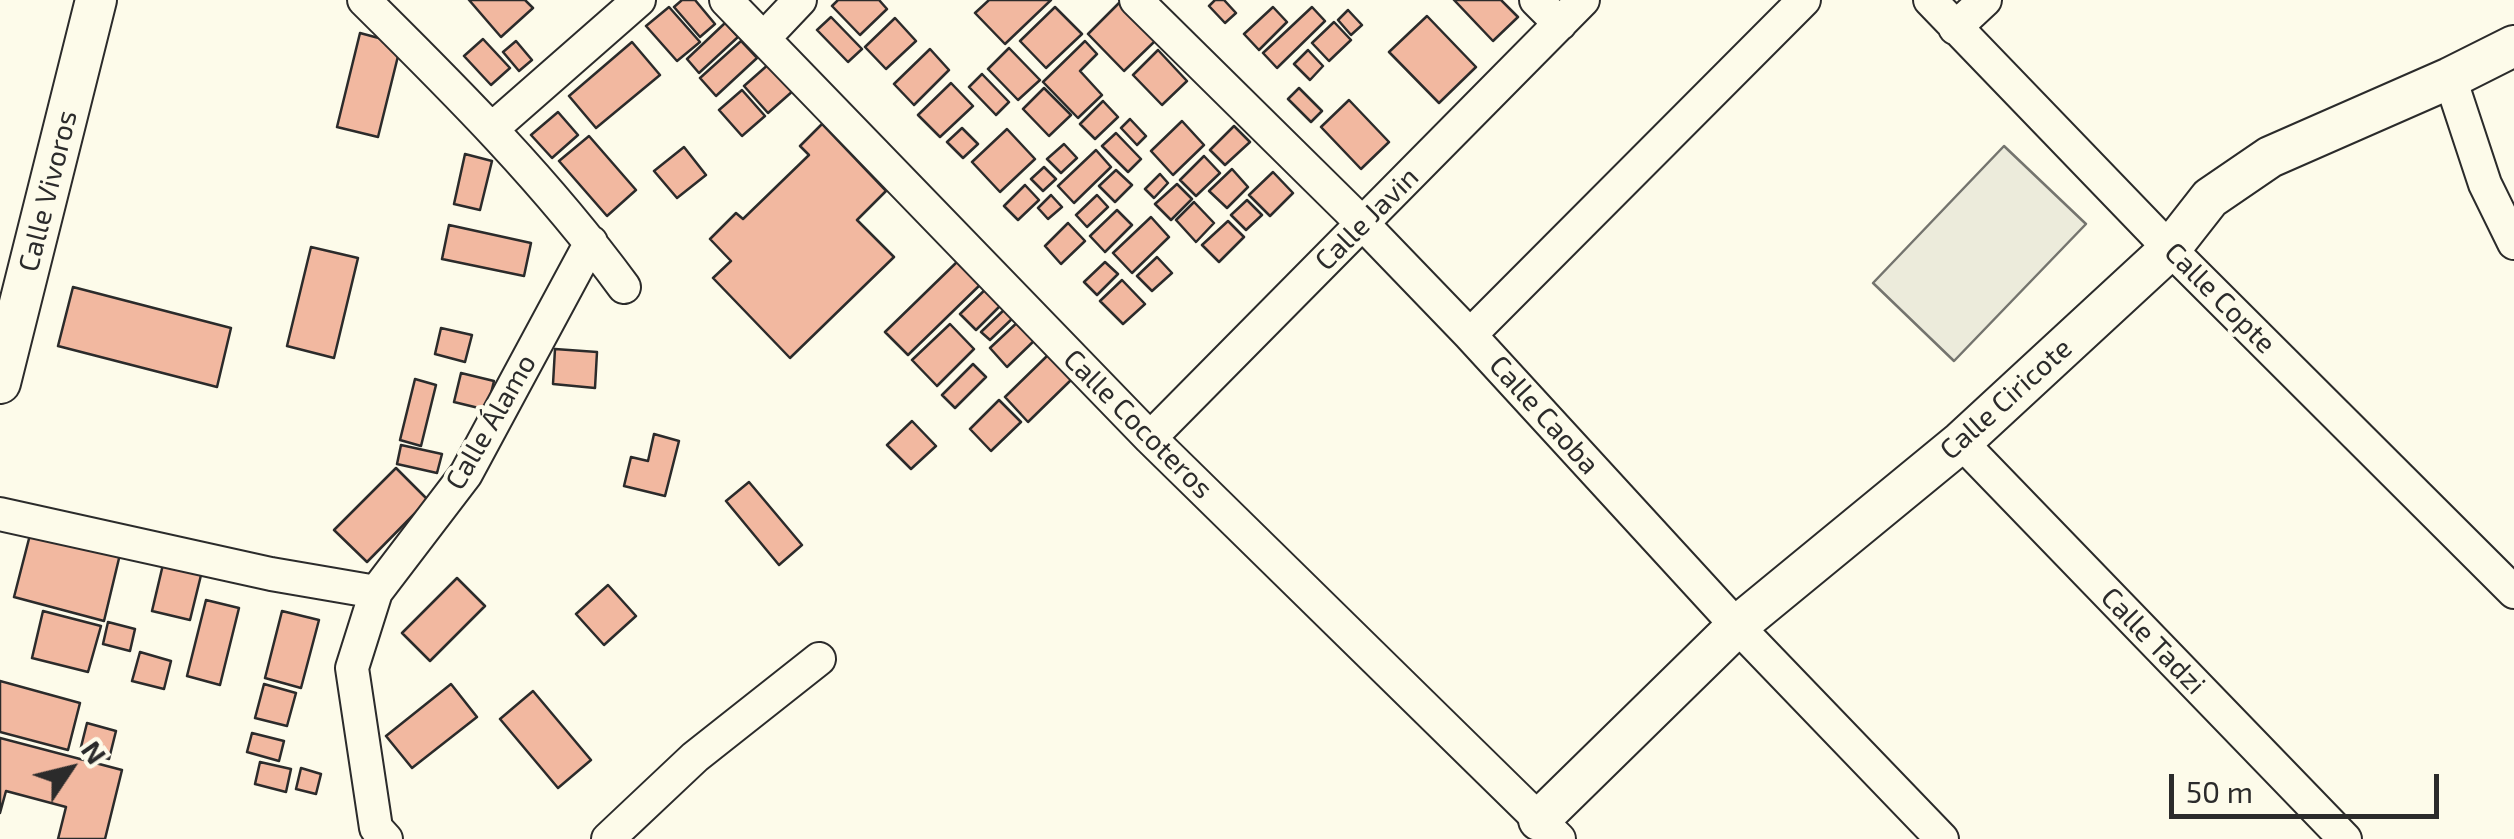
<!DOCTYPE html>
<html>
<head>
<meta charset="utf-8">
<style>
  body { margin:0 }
  #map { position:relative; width:2514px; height:839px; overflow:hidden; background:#fdfbea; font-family:"Exo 2",sans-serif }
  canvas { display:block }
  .north { position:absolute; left:20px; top:719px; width:100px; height:100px; -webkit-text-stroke:8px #fdfbea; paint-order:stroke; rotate:55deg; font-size:28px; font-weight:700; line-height:40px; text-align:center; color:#2b2b2b }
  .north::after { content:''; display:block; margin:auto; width:35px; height:45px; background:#2b2b2b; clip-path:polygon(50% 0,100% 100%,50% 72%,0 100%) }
  .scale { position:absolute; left:2169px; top:774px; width:270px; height:45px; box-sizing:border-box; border:5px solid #2b2b2b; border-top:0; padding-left:12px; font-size:30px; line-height:35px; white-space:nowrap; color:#2b2b2b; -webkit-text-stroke:8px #fdfbea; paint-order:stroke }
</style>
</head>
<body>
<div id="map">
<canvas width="2514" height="839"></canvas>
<div class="north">N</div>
<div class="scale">50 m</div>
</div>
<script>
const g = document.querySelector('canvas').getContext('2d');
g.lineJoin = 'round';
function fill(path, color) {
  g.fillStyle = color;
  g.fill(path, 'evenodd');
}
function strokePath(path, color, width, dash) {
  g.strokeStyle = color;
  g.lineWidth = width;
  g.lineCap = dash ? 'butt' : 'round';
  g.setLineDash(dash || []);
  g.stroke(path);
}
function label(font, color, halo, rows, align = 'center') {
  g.font = font + ' "Exo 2",sans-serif';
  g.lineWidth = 8;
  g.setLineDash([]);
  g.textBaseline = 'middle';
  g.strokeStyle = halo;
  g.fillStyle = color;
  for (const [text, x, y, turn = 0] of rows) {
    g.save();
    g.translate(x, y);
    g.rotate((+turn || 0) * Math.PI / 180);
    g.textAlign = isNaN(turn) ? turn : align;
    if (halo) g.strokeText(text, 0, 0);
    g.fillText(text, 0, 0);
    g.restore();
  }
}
const green = new Path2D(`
  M2004 146 2086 224 1954 361 1873 283Z`);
fill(green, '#ecebdb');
strokePath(green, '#74746e', 2.5);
const building = new Path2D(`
  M469 0H525L533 8 501 37Z
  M682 0H695L715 24 700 37 674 7Z
  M838 0H879L887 9 860 35 832 6Z
  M989 0H1051L1005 44 975 13Z
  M1215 0H1224L1236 13 1225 23 1209 6Z
  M1454 0H1501L1518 17 1493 41Z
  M1119 3 1155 41 1124 71 1088 34Z
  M669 7 700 42 677 61 646 26Z
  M1055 7 1082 34 1046 68 1020 41Z
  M1273 7 1287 22 1259 50 1244 34Z
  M1312 7 1325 21 1277 68 1263 53Z
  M1348 10 1362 25 1351 35 1338 20Z
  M1427 16 1476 67 1439 103 1389 52Z
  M831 17 862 49 848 62 817 30Z
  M895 18 916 41 886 69 865 47Z
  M1334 22 1351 40 1329 61 1312 43Z
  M725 23 738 37 699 73 687 59Z
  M360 33 401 44 378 137 337 127Z
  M483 39 510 68 491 85 464 56Z
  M516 41 532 60 519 71 503 52Z
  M741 41 757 58 716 96 700 78Z
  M1085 41 1097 54 1080 71 1102 95 1078 118 1043 82Z
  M632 42 660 75 596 128 569 96Z
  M1009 48 1040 80 1018 100 988 69Z
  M930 49 949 70 914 105 894 84Z
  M1158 50 1187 81 1162 105 1133 75Z
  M1308 50 1323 66 1310 80 1294 64Z
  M770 63 794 90 768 113 744 86Z
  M982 74 1009 102 996 115 969 87Z
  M951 83 973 106 940 137 918 115Z
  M1044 88 1071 115 1049 136 1023 109Z
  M1299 88 1322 111 1311 122 1288 99Z
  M742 90 765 116 742 136 719 110Z
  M1349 100 1389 142 1361 169 1321 127Z
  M1103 101 1118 117 1095 139 1080 124Z
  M558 112 578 135 552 158 531 135Z
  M1130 119 1146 136 1137 145 1121 128Z
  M1182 121 1204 145 1173 175 1151 151Z
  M822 124 886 191 857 220 894 257 790 358 713 278 731 261 710 239 736 213 743 219 809 155 800 146Z
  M1234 126 1250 142 1225 165 1210 150Z
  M962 128 978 144 963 158 947 142Z
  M1007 129 1035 159 1000 192 972 162Z
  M1116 133 1141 159 1128 172 1102 146Z
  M589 136 636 190 607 216 559 161Z
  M1064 144 1077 158 1061 173 1047 159Z
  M684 147 706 175 677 198 654 171Z
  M1096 150 1111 167 1074 203 1058 186Z
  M465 154 492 161 480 210 454 204Z
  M1204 156 1220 173 1196 196 1180 180Z
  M1044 167 1056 179 1043 191 1031 179Z
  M1232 169 1248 187 1227 208 1209 191Z
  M1116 170 1132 185 1115 202 1099 186Z
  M1273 172 1293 193 1270 216 1249 195Z
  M1160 174 1168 183 1154 198 1145 189Z
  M1177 184 1192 199 1171 220 1155 204Z
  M1025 185 1039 200 1018 220 1004 206Z
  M1051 195 1062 207 1048 219 1038 208Z
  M1097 195 1108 207 1087 227 1076 215Z
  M1247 200 1262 215 1246 230 1231 215Z
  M1194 202 1214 223 1196 242 1176 220Z
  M1117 210 1132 225 1105 252 1090 236Z
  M1151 217 1169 237 1132 273 1113 253Z
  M1228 221 1244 237 1219 262 1202 245Z
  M1068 223 1085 241 1061 264 1045 246Z
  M449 225 531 243 524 276 442 259Z
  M311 247 358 258 334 358 287 346Z
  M1157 257 1172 273 1152 291 1137 276Z
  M960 259 983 282 908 355 885 332Z
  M1105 262 1118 274 1097 295 1084 282Z
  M1122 280 1145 304 1123 324 1100 301Z
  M991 284 1006 300 976 330 960 314Z
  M73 287 231 328 217 387 58 346Z
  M1007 307 1016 315 990 340 981 332Z
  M1021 319 1038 337 1007 367 990 348Z
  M950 324 974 349 937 386 912 360Z
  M441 328 472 335 465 362 435 354Z
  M555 349 597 352 595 388 553 384Z
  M1048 355 1072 379 1028 422 1005 397Z
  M973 364 986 377 955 408 942 395Z
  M461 373 494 381 487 410 454 402Z
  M415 379 436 385 421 446 400 440Z
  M999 400 1021 422 991 451 970 429Z
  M912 421 936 446 911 469 887 445Z
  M654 434 679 441 665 496 624 486 631 457 648 461Z
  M401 445 442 454 437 473 397 464Z
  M396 468 428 500 367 562 334 530Z
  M749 482 802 545 779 565 726 501Z
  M32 527 121 550 104 621 14 597Z
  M165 556 203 567 190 620 152 611Z
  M457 578 485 606 430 661 402 633Z
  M608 585 636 616 604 645 576 614Z
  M206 600 239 608 220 685 187 676Z
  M43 611 101 626 88 672 32 658Z
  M282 611 319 620 301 688 265 678Z
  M108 622 135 629 130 651 103 644Z
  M140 652 171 661 164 689 132 681Z
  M0 681 80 703 68 750 0 732Z
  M264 684 296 693 287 726 255 718Z
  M451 684 477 717 412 768 386 736Z
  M533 691 591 760 558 788 500 719Z
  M87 723 116 731 109 759 80 751Z
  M252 733 284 741 279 761 247 752Z
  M0 738 122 770 105 839H58L66 807 6 791 0 813Z
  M260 762 291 769 286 792 255 784Z
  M301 768 321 774 316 794 296 789Z`);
fill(building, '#f2b8a0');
strokePath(building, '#2b2b2b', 2.5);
const minor = new Path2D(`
  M364 0C456 91 547 182 624 287
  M726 0 1150 438 1559 839
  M1136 0 1363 224 1470 335 1737 626 1942 839
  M1536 0 1560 24
  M1930 0 2170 249 2514 592
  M1955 28 1985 0
  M764 38 800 0
  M2450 78 2485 184 2514 243
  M493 128 639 0
  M1470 335 1804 0
  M1150 438 1583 0
  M1961 442 2345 839
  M0 514 271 574 376 592
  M386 839 376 828 352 668 376 592 466 474 591 242
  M608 839 695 757 819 659`);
const tertiary = new Path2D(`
  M0 383 96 0
  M1539 820 1737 626 1961 442 2170 249 2210 198 2270 157 2450 78 2514 46`);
strokePath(minor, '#2b2b2b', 36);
strokePath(tertiary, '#2b2b2b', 44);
strokePath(minor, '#fdfbea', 32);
strokePath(tertiary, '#fdfbea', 40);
label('28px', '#2b2b2b', '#fdfbea', [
  ["Calle Vivoros",48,191,-76],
  ["Calle Javin",1367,219,-45],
  ["Calle Copte",2220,298,45],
  ["Calle Ciricote",2006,399,-42],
  ["Calle Caoba",1544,415,48],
  ["Calle Álamo",491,422,-60],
  ["Calle Cocoteros",1138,424,45],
  ["Calle Tadzi",2153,641,46]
]);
</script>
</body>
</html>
